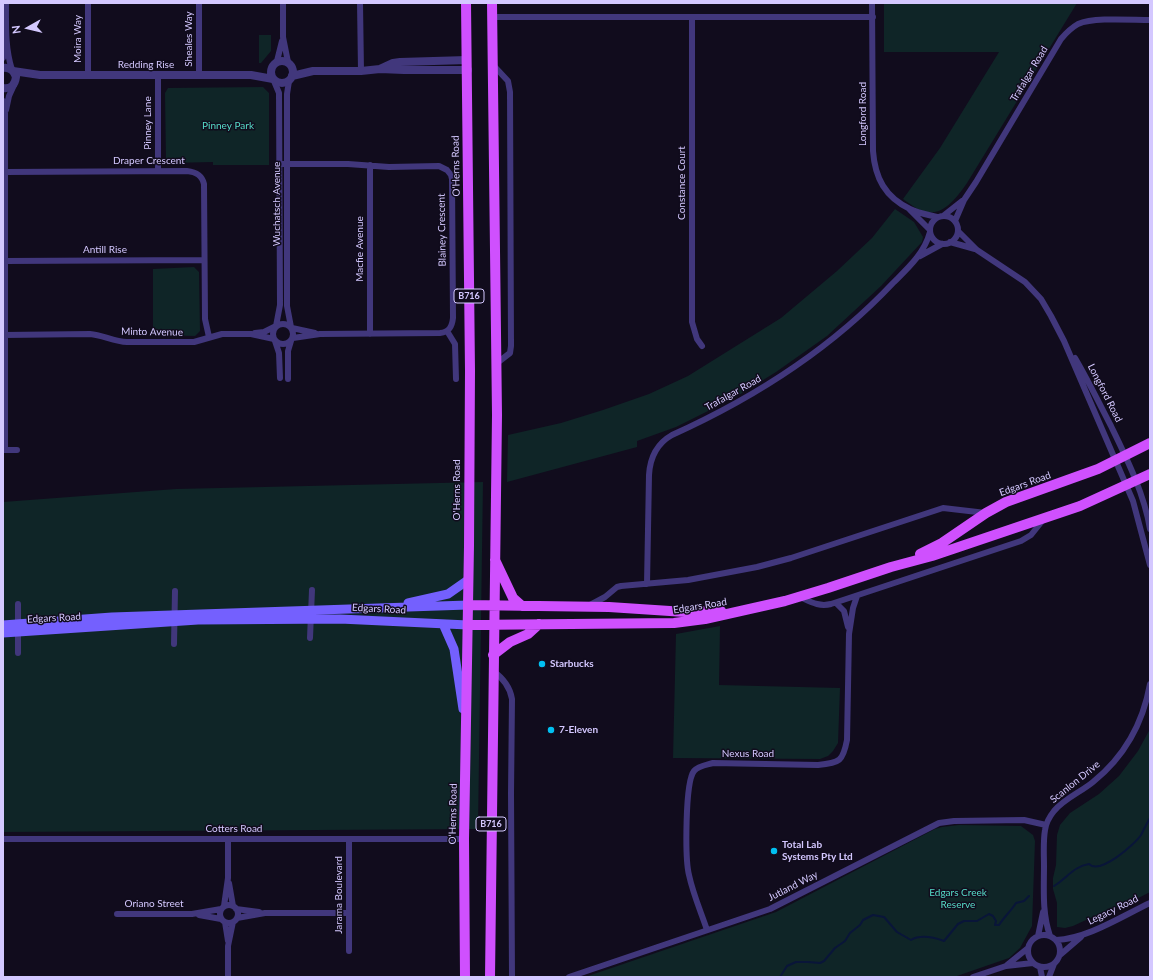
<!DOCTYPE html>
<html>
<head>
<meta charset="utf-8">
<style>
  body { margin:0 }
  #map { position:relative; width:1153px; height:980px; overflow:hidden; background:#110c1d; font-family:Lato,sans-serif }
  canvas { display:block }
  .frame { position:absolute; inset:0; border:4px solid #d4c8ff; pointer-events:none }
  .north { position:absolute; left:8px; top:8px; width:40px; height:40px; -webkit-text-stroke:3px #110c1d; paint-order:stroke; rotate:262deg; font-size:11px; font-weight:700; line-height:16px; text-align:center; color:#d4c8ff }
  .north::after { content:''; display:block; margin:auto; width:14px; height:18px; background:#d4c8ff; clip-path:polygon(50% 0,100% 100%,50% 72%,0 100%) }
</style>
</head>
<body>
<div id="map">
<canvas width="1153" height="980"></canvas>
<div class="frame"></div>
<div class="north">N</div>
</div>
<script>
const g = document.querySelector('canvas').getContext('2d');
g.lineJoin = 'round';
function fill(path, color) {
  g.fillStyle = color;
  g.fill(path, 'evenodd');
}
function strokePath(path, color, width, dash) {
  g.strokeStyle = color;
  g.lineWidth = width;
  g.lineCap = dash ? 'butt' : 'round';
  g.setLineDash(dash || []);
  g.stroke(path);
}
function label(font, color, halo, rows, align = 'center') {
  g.font = font + ' Lato,sans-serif';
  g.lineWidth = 3;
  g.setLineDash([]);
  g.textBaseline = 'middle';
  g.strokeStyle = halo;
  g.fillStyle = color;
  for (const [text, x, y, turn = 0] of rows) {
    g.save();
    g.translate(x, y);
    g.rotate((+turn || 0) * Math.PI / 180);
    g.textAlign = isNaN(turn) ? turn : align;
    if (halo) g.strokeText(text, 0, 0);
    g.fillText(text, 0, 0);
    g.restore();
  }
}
fill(new Path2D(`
  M884 3H1077L967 183C957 197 944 216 925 212 917 210 909 203 903 199L940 148 999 52H884Z
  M259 35H271V51L261 63H259Z
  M263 87 269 93V165H213V162L169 163 166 160 165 93 168 88Z
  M895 209 914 222 923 237 922 242 881 286 827 336 776 372 734 398 676 427 637 441V447L507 482 508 435 561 423 603 410 649 394 688 376 781 318 837 271 872 238Z
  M194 267 199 272 200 331 195 336 153 335V269Z
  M483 482 478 827 476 829 3 832V502L176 489Z
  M720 626 719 685 840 688 838 743 833 751 828 756 820 759 673 758 676 634Z
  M1150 729V892L1123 906 1112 908 1073 926 1065 928 1057 927V903L1053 889V878L1056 865 1057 835 1060 825 1070 813 1099 794 1119 776 1138 751Z
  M959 825 1021 826 1033 835 1035 841 1032 926 1020 948 1009 958 954 977H585L776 912 935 829 942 827Z`), '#0f2527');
strokePath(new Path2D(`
  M1054 886C1066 879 1074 866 1089 864 1100 875 1134 845 1141 835 1144 829 1147 823 1150 818
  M780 977 787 966 796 962H808L820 963 824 961 835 948 845 941 850 933 860 925 863 920 873 915 884 917 897 932 911 940C921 934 933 937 944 941L958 924 964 921H977L989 914 993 916 996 921 995 925H999C1004 917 1011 911 1016 903L1024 901 1029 896`), '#091539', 2);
strokePath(new Path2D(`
  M6 3C6 26 5 48 12 70
  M88 3V75
  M199 3V75
  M283 3V37L288 62
  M360 3 361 71
  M872 3 873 151C875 178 885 197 910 209 918 213 929 215 937 217
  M493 17H873
  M692 17V322L697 339 702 346
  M3 58 5 47
  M277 61 282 41
  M494 66 508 81 510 92 511 346 510 353 497 363
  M158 75V171
  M274 81 279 93 280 305 276 326
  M289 81 287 94V306L291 327
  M3 101 5 112V450
  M6 110 9 96 14 85
  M279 164H348L389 167 439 166 447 170 451 175 452 179 453 318C452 327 449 332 440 333L320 334 293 338
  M370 165V334
  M5 172 187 171C196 172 202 175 204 184L205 319 209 337
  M910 210 930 230
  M943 216 962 201
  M930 230a14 14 0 1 1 28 0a14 14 0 1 1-28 0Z
  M955 221 964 200 976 182 1061 39C1066 33 1071 28 1078 24 1094 17 1131 20 1150 20
  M958 231 977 250 1025 282 1041 299 1051 316 1064 341 1133 501 1150 565
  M950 242 975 249
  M920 256 942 244
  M5 261 204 260
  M273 334a10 10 0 1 1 20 0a10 10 0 1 1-20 0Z
  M292 328 315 333
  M447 331 455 344 456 379
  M255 333 264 332 276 326
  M4 335 90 334C103 335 114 342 127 342H194L222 334H251L274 339
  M275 341 279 353 280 378
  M1075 358C1088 380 1099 403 1111 426 1127 459 1144 493 1150 529
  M288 379V351L291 341
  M3 450H17
  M647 584 649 475C650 458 656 444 672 435 754 398 831 349 893 283 908 268 924 254 930 232
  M800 597C811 602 819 607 831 604L1021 541 1031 535 1043 520
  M836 603 844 611 848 627
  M590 605 605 597 617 587 621 586 688 580 757 567 791 558 943 508 986 513
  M310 638 312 590
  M174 644 175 591
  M18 653V604
  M493 671C503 678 510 687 512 699L511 793 512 977
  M3 839H464
  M349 839V951
  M229 883 233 906
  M220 914a9 9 0 1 1 18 0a9 9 0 1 1-18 0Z
  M224 906 228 878V840
  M236 909 259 912
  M117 914H192L221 909
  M199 915 221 919
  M237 918 265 913H349
  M225 922 228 941
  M707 930C701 912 693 894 689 875 685 859 685 782 694 771 698 766 706 765 713 763L818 765C840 763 843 761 847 740L849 634 853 608 857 596
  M1028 951a16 16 0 1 1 32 0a16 16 0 1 1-32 0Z
  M1038 936 1043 912
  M1050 936C1042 913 1044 889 1044 866 1044 854 1043 842 1045 830 1046 823 1050 816 1054 811 1065 798 1081 792 1093 782 1124 757 1143 723 1150 684
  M1056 940C1087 939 1122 916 1150 903
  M1060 955 1081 937
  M1007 965 1028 948
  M1040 967 1042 977
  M228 977V946L233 922
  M569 977 770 909 939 823 954 821 1024 820 1046 825
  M973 977 1006 966 1033 963
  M1049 977 1054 964`), '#41377c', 6);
strokePath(new Path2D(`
  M271 72a11 11 0 1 1 22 0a11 11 0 1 1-22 0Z
  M3 68C10 67 14 71 16 77 15 85 11 89 3 88
  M380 69 393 63 400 62 467 60
  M13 71 40 75H251L273 79
  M292 76 313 71H361L380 69 404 70H468`), '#41377c', 8);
strokePath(new Path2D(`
  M408 603 448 594 468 580
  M443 624 454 649 463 709
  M3 625 112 617 468 605
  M3 633 198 620 340 619 468 625`), '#7460fe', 9);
strokePath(new Path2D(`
  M920 554 942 543 986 513 1006 502 1098 469 1150 443
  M495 560 513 598 522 606
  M468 605 609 607 685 612 721 611
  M468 625 674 623 705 619 785 601 828 588 891 567 932 556 1080 506 1150 474
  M493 655 510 642 528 634 539 624
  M465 977 464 839 469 546 470 371 466 3
  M490 977 497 415 492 3`), '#cf50fe', 10);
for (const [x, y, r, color] of [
  [542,664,4,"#01c0f1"],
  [551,730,4,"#01c0f1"],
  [774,851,4,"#01c0f1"]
]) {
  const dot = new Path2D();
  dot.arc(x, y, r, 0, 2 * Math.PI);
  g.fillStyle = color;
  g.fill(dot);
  strokePath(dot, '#110c1d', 1.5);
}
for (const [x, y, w] of [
  [469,296,30],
  [491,824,30]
]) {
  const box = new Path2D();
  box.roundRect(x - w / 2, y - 7, w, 14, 3);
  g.fillStyle = '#110c1d';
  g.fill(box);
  strokePath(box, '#d4c8ff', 1);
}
label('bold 9px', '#d4c8ff', null, [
  ["B716",469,296],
  ["B716",491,824]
]);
label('10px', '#d4c8ff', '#110c1d', [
  ["Moira Way",78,39,-90],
  ["Sheales Way",189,39,-90],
  ["Redding Rise",146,65],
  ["Trafalgar Road",1029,74,-59],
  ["Longford Road",863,114,-90],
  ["Pinney Lane",148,123,-90],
  ["Draper Crescent",149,161],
  ["O'Herns Road",456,166,-91],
  ["Constance Court",682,183,-90],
  ["Wuchatsch Avenue",277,204,-90],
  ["Blainey Crescent",442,230,-91],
  ["Macfie Avenue",360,249,-90],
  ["Antill Rise",105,250],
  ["Minto Avenue",152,332,1],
  ["Trafalgar Road",733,393,-29],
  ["Longford Road",1105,393,63],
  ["Edgars Road",1025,484,-20],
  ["O'Herns Road",457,490,-90],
  ["Edgars Road",700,606,-9],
  ["Edgars Road",379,609,3],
  ["Edgars Road",54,618,-3],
  ["Nexus Road",748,754],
  ["Scanlon Drive",1075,782,-39],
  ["O'Herns Road",453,814,-89],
  ["Cotters Road",234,829],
  ["Jutland Way",793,886,-27],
  ["Jarama Boulevard",339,895,-90],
  ["Oriano Street",154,904],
  ["Legacy Road",1113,910,-26]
]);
label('10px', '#56ddc9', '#110c1d', [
  ["Pinney Park",228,126],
  ["Edgars Creek",958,893],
  ["Reserve",958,905]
]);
label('bold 10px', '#d4c8ff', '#110c1d', [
  ["Starbucks",550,664],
  ["7-Eleven",559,730],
  ["Total Lab",782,845],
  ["Systems Pty Ltd",782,857]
], 'left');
</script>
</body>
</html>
